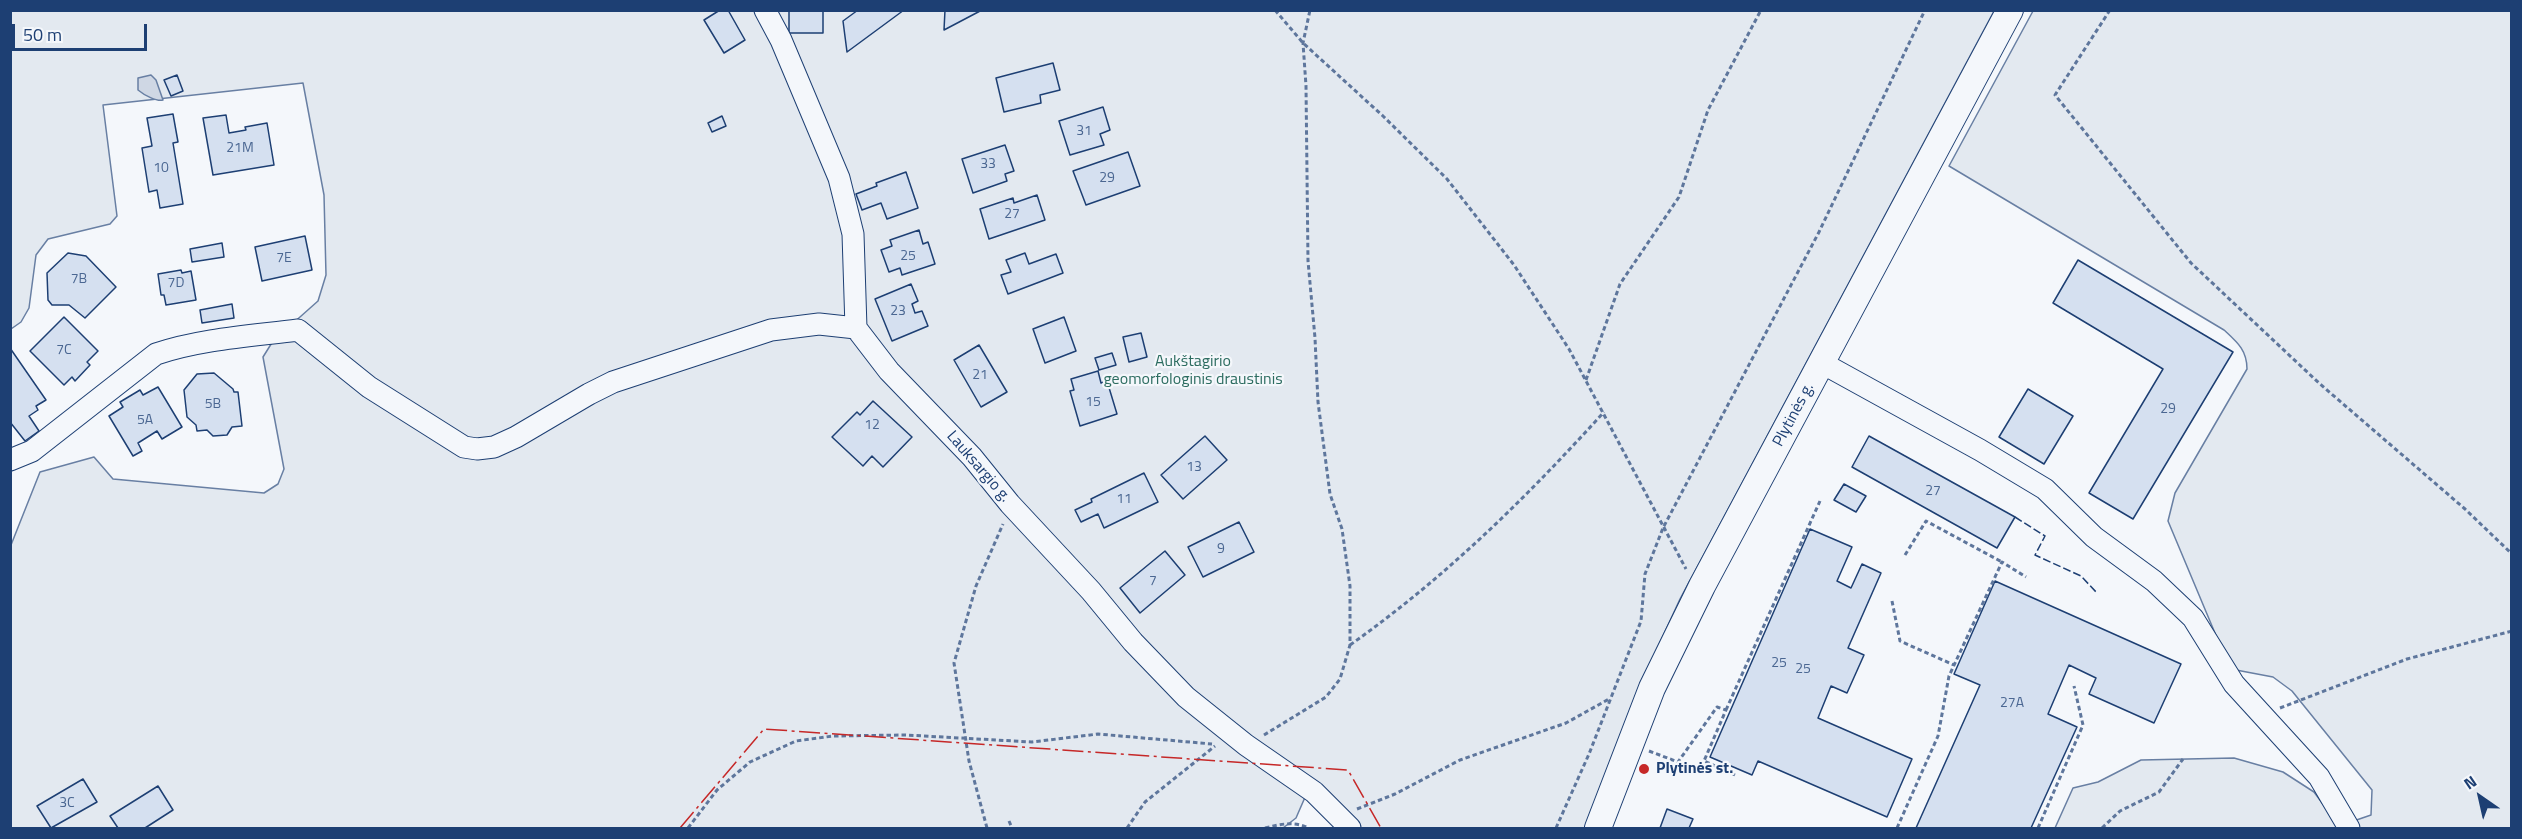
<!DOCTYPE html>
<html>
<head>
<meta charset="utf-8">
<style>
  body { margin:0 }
  #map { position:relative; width:2522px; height:839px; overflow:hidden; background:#f4f7fb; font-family:"Titillium Web",sans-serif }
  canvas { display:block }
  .frame { position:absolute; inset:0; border:12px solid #1d3f73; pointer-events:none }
  .north { position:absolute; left:2450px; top:767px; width:60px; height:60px; -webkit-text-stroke:4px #f4f7fb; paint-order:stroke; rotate:326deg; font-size:16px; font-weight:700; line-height:24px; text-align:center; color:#1d3f73 }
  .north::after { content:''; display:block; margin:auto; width:21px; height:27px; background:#1d3f73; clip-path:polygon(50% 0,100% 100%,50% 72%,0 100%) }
  .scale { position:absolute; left:12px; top:24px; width:135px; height:27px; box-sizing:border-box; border:3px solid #1d3f73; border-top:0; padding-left:8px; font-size:18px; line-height:21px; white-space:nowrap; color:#1d3f73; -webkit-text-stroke:4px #f4f7fb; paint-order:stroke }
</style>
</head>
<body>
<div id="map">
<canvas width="2522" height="839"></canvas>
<div class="frame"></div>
<div class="north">N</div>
<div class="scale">50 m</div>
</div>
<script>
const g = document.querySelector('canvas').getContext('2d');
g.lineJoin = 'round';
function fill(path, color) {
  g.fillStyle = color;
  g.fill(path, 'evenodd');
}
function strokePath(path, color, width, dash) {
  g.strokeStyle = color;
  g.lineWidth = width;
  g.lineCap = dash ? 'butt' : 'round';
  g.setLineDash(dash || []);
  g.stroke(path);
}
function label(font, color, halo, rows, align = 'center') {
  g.font = font + ' "Titillium Web",sans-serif';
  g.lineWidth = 4.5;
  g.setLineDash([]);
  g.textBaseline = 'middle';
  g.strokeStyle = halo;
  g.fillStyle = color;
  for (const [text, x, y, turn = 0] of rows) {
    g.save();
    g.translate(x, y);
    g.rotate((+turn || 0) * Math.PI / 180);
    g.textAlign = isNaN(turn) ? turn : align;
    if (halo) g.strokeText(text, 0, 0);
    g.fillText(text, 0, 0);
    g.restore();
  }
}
const green = new Path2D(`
  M11 11H1994L1680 599 1646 673 1585 828H1340L1306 795 1296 818 1283 828H11V545L40 472 94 457 113 479 264 493 278 484 284 469 263 357 273 341 318 301 326 275 324 195 303 83 103 105 117 216 110 224 48 239 36 255 29 308 21 322 11 329Z
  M2033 11H2511V828H2055L2073 788 2098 782 2141 760 2234 758 2283 772 2314 792 2339 826 2371 815 2372 790 2292 691 2273 677 2236 670 2225 657 2168 521 2175 493 2247 369C2247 350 2237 342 2224 330L1949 166Z`);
fill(green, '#e3e9f0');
strokePath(green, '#687fa3', 1.5);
const water = new Path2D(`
  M151 75 156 80 163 100C157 102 144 95 138 90V78Z`);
fill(water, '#cfd7e4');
strokePath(water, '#687fa3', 1.5);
const building = new Path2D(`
  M720 10H728L745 40 724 53 704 20Z
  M789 10H823V33H789Z
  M858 10H904L847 52 843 21Z
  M945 10H982L944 30Z
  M1053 63 1060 90 1040 95 1041 103 1004 112 996 78Z
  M177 75 183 91 171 96 164 80Z
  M1103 107 1110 130 1100 134 1104 145 1070 155 1059 121Z
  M173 114 178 142 173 143 183 204 160 208 157 190 149 192 142 148 152 146 147 118Z
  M226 115 229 133 246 130 245 127 267 123 274 165 213 175 203 118Z
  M722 116 726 126 712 132 708 123Z
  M1005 145 1014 171 1005 174 1007 181 973 193 962 159Z
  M1128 152 1140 186 1086 205 1073 171Z
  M906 172 918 208 887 219 881 203 862 210 856 194 877 186 876 183Z
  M1037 195 1045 220 989 239 980 209 1013 198 1014 203Z
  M919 230 923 244 928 242 935 264 902 275 900 268 889 272 881 250 892 246 890 240Z
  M305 236 312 270 262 281 255 247Z
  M222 243 224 257 192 262 190 249Z
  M68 253 86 256 116 287 85 318 69 305H52L48 300 47 273Z
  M1025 253 1029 264 1056 254 1063 273 1008 294 1001 275 1011 272 1006 260Z
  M2078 260 2233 352 2133 519 2089 493 2163 369 2053 303Z
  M181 270 182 273 191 271 196 300 166 305 164 295H161L158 274Z
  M911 284 918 301 912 304 915 313 922 311 928 326 892 341 875 299Z
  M232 304 234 318 202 323 200 310Z
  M64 317 98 351 87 362 90 365 75 381 72 377 64 385 30 351Z
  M1064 317 1076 351 1045 363 1033 329Z
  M1141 333 1147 357 1129 362 1123 337Z
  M979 345 1007 392 981 407 954 360Z
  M10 348 46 400 36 406 38 410 29 416 39 431 25 441 10 422Z
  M1112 353 1116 365 1099 370 1095 358Z
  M1098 371 1101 383 1107 381 1117 414 1080 426 1070 391 1074 390 1071 379Z
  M214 373 233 389 234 392H238L242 426 232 427 227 435 213 436 207 430 197 431 196 425 187 417 184 390 197 374Z
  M158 387 182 427 162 439 157 431 138 443 142 451 133 456 109 416 123 407 120 402 140 390 143 395Z
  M2028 389 2073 416 2044 464 1999 437Z
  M873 401 912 437 883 467 872 456 863 466 832 437 857 412 860 415Z
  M1205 436 1227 460 1183 499 1161 475Z
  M1869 436 2015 517 1997 548 1852 467Z
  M1144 473 1158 502 1104 528 1098 514 1081 522 1075 510 1092 502 1091 499Z
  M1844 484 1866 496 1856 512 1834 500Z
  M1239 522 1254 552 1203 577 1188 547Z
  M1810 529 1852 547 1837 581 1851 588 1862 564 1881 573 1848 648 1864 655 1847 693 1831 686 1818 718 1912 759 1887 817 1758 761 1752 775 1710 757Z
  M1165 551 1185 575 1140 613 1120 588Z
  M1995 581 2181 664 2154 723 2089 694 2096 678 2069 665 2048 714 2077 727 2031 828H1916L1980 685 1954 674Z
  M83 779 97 802 51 828 37 806Z
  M158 786 173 810 145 828H118L110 816Z
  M1667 809 1693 819 1689 828H1660Z`);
fill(building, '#d5e0f0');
strokePath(building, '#1d3f73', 1.5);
const minor = new Path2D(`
  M765 10 781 40 839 178 853 234 856 328 889 371 972 457 1010 504 1091 591 1133 642 1186 697 1246 745 1314 792 1350 828
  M1822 363 1980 450 2045 489 2094 537 2154 581 2193 618 2234 684 2319 777 2349 828
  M10 460 32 451 156 354C201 339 251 336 298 330L369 387 464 447 477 449 494 447 516 437 589 394 613 382 771 330 819 324 856 328`);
const major = new Path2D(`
  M1598 828 1652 688 1702 586 2010 10`);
strokePath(minor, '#1d3f73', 23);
strokePath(major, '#1d3f73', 28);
strokePath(new Path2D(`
  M1275 10 1303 43 1384 117 1447 179 1514 265 1569 349 1686 569
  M2110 10 2055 95 2191 263 2320 384 2465 509 2512 554
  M1586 380 1620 284 1679 197 1708 110 1761 10
  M1905 555 1926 521 2002 562
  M1892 601 1900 641 1954 665
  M1350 645C1446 577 1525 499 1604 412
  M2280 708 2407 659 2512 631
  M1726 710 1820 501
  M1264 735 1326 697 1340 679 1350 645V586L1342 529 1330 494 1318 402 1315 338 1308 261 1306 86 1303 43 1310 10
  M1649 751 1678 762 1717 707 1726 710 1704 761 1735 775
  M1357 809 1395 794 1460 760 1566 723 1609 699
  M1009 821 1012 828
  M688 828 717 790 750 762 796 741 833 736 906 735 1032 742 1098 734 1212 744
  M987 828 969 761 954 663 976 586 1003 524
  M1127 828 1145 802 1215 746
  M1265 828C1281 824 1294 821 1309 828
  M1556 828 1589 754 1641 621 1645 574 1663 528 1819 232 1925 10
  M1897 828 1938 736 1949 676 2002 562 2026 577
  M2038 828 2083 725 2074 686
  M2102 828 2120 811 2159 792 2183 759`), '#5e769c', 3, [4.5, 3]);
strokePath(minor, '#f4f7fb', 21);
strokePath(major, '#f4f7fb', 26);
strokePath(new Path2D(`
  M2015 517 2045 536 2035 555 2081 576 2097 593`), '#1d3f73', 1.5, [8, 3]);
strokePath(new Path2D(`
  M680 828 764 729 1348 770 1381 828`), '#c62828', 1.5, [21, 4.5, 3, 4.5]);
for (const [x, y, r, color] of [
  [1644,769,6,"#c62828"]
]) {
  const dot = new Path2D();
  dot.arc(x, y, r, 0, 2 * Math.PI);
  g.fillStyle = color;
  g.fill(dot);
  strokePath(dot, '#f4f7fb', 2);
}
label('14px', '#4b6792', null, [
  ["31",1084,132],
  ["21M",240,149],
  ["33",988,165],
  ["10",161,169],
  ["29",1107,179],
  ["27",1012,215],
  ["25",908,257],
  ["7E",284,259],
  ["7B",79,280],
  ["7D",176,284],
  ["23",898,312],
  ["7C",64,351],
  ["21",980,376],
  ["15",1093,403],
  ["5B",213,405],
  ["29",2168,410],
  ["5A",145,421],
  ["12",872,426],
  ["13",1194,468],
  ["27",1933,492],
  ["11",1124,500],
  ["9",1221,550],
  ["7",1153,582],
  ["25",1779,664],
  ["25",1803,670],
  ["27A",2012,704],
  ["3C",67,804]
]);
label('16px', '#2c6c60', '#f4f7fb', [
  ["Aukštagirio",1193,362],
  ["geomorfologinis draustinis",1193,380]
]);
label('16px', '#1d3f73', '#f4f7fb', [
  ["Plytinės g.",1794,415,-62],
  ["Lauksargio g.",978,467,49]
]);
label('bold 16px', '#1d3f73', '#f4f7fb', [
  ["Plytinės st.",1656,769]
], 'left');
</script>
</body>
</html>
